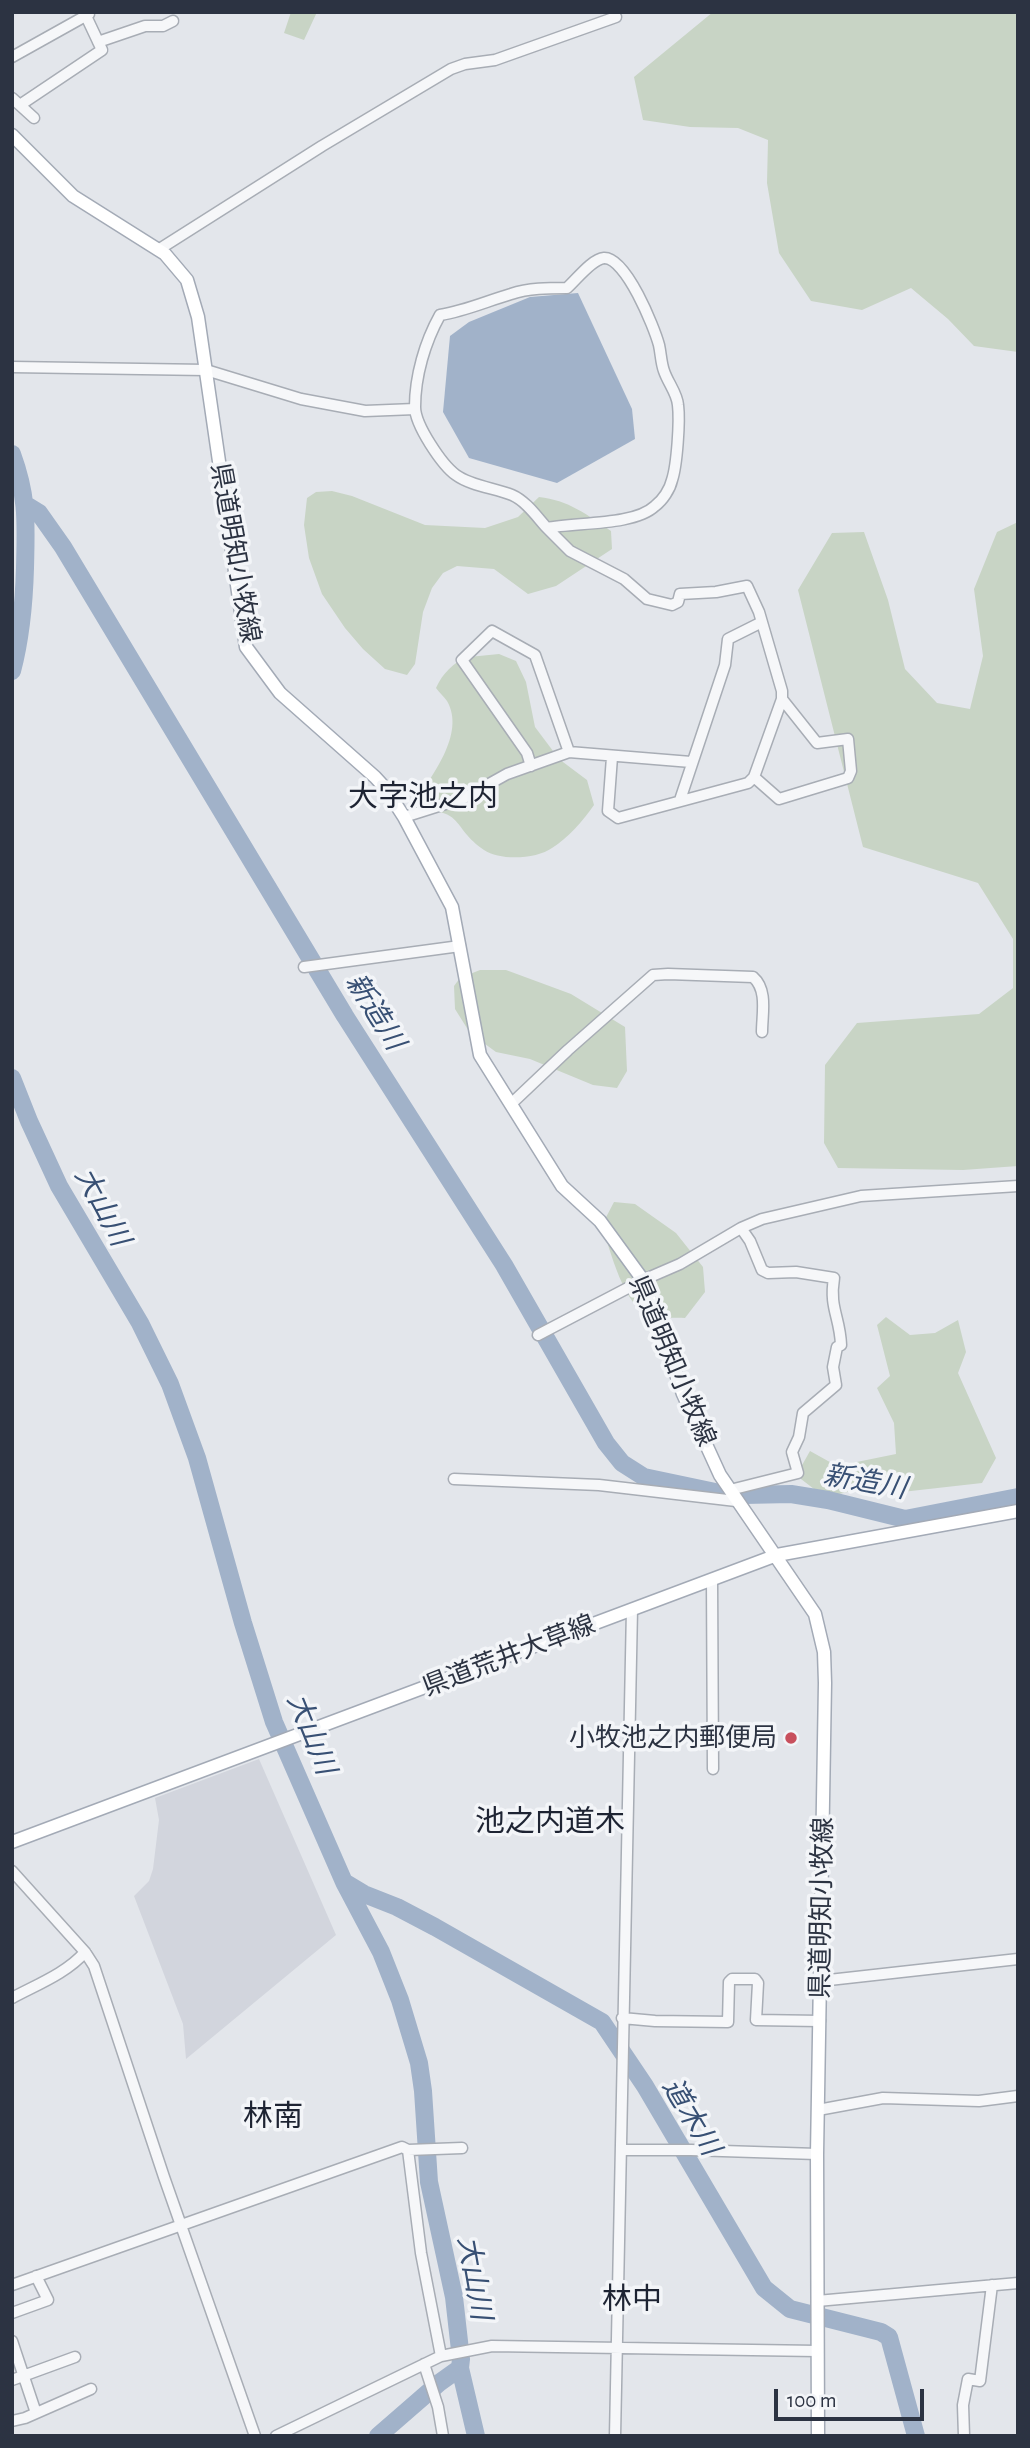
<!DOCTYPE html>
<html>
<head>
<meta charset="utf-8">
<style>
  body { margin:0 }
  #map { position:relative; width:1030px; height:2448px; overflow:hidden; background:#e3e6eb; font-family:"Alegreya Sans",sans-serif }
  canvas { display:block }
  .frame { position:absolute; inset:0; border:14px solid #2c3342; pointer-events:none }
  .scale { position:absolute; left:774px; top:2389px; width:150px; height:32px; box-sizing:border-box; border:4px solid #2c3342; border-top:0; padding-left:9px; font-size:21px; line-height:24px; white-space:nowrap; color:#2c3342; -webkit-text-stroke:5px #f3f5f8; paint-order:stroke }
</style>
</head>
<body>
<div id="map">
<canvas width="1030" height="2448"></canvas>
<div class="frame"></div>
<div class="scale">100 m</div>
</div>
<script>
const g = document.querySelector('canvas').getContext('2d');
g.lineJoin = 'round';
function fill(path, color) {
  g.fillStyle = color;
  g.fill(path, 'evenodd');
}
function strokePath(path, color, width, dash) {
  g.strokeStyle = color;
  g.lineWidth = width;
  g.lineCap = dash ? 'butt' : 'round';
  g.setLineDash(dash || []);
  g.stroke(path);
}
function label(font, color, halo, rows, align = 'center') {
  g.font = font + ' "Alegreya Sans","Noto Sans JP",sans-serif';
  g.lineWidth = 7;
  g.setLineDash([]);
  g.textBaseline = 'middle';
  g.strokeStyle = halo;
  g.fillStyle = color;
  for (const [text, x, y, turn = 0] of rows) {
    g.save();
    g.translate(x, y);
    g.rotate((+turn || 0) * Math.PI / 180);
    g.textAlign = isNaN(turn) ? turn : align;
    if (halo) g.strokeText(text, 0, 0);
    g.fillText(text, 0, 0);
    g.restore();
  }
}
fill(new Path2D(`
  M259 1759 336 1935 186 2059 183 2024 134 1896 149 1881 153 1869 159 1820 155 1798Z`), '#d2d5dd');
fill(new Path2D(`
  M291 12H317L304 40 284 33Z
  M713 12H1018V352L974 346 948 319 911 288 862 310 811 301 779 253 767 183 768 140 738 128 690 127 643 120 634 77Z
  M332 491 352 496 425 525 485 528 518 517 539 497C568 500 588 515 611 531L612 549 556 586 528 594 494 569 457 566 443 573 432 588 423 612 415 664 407 675 385 669 363 649 345 628 322 594 309 558 304 525 307 498 316 492Z
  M1018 522V1166L963 1170 838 1168 824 1143 825 1065 857 1023 979 1014 1013 988V939L978 883 863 847 798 590 832 533 864 532 888 600 905 669 937 703 970 709 983 656 974 589 997 532Z
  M499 654 516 661 526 682 535 727 559 759 587 780 594 805C583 821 568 838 552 848 537 859 500 861 484 850 450 826 466 809 413 810L414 803C431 777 466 734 447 701 444 697 439 692 436 688 443 672 453 665 467 655L469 657Z
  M480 970H506L571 994 625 1027 627 1071 617 1088 593 1085 530 1059 496 1052 470 1033 455 1009 454 986 460 978Z
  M614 1202 635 1204 676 1233 703 1267 705 1292 685 1318C675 1317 661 1319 651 1316 624 1308 610 1250 602 1225Z
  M886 1317 910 1335 935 1333 958 1320 966 1352 958 1373 996 1458 982 1483 902 1492 868 1487 835 1495 814 1489 801 1479V1467L810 1451 837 1466 896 1454 894 1423 877 1388 890 1376 877 1325Z`), '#c8d4c5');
fill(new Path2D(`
  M578 293 632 409 635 439 557 483 469 458 443 412 450 336 469 322 530 297Z`), '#a1b2c9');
strokePath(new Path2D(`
  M12 454C28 498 26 522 25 568 24 603 21 637 12 671
  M26 505 39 513 63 547 345 1016 504 1265 606 1443 622 1463 644 1477 720 1493
  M12 1078 29 1121 59 1186 140 1323 170 1384 197 1458 243 1623 274 1722 344 1882 381 1952 400 2000 419 2063 423 2091 429 2182 454 2297 461 2359 460 2368 476 2436
  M744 1495 791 1494 828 1500 905 1519 1018 1497
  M344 1882 364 1894 397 1907 435 1927 602 2022 645 2086 764 2288 790 2309 881 2332 889 2337 916 2436
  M378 2436 439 2383 460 2368`), '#a1b2c9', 18);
const minor = new Path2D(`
  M98 42 145 26H163L173 21
  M12 57 89 14
  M12 98 34 118
  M20 105 102 50 86 16
  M158 250 322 146 451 69 465 64 495 60 616 17
  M12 367 206 370 301 399 365 411 415 409
  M547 528C575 522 634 526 655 506 663 500 670 489 672 480 677 465 680 421 678 405 677 393 668 383 664 371 661 363 661 354 659 345 654 327 626 257 604 258 592 259 577 279 567 288 548 288 529 288 511 294 487 301 465 311 440 315 425 342 415 376 415 407 415 425 442 465 456 475 471 486 495 488 512 495 526 501 537 517 547 528L570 551 624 579 647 599 672 605 678 602 680 594 716 592 747 586 759 612 782 691V699L754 777 748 783 618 818 608 811 612 757
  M531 766 527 753 462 660 492 631 535 655 569 752
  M754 777 779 799 848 778 851 771 848 739 817 743 782 699
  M680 800 725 665 728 639 762 622
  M404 817 464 798 507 774 569 752 691 762
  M304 967 460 946
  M511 1104 568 1050 653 975 668 974 753 977C768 990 762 1014 762 1032
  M538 1335 643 1280 680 1264 741 1228 762 1219 861 1196 1018 1186
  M454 1479 599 1485 736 1501
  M730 1490 798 1473 792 1452 799 1437 803 1413 836 1385 833 1367 837 1347 841 1345C840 1317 829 1308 834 1278L796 1272 768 1273 762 1270 750 1241 741 1228
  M712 1579 713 1769
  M12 1871 85 1952 94 1966 164 2177 255 2436
  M821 1984 829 1980 1018 1959
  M12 1998C36 1985 67 1973 85 1952
  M622 2018 655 2021 728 2022 729 1982 732 1979H755L758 1983 756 2020 820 2021
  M818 2110 883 2098 979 2101 1018 2096
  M408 2150 421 2253 441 2356
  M621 2150H691L817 2154
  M12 2285 402 2147 408 2150 462 2148
  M817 2301 1018 2283
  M12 2313 48 2300 36 2276
  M12 2341 36 2413
  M424 2364 438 2407 443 2436
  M12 2380 75 2357
  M12 2421 25 2418 91 2389
  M276 2436 441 2356 492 2346 817 2351
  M615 2436 632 1609
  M964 2436 963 2405 968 2379 980 2381 992 2285`);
const major = new Path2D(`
  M12 135 73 196 165 254 187 280 198 317 246 647 280 693 375 777 386 789 404 817 452 907 480 1055 562 1186 600 1221 643 1280 683 1394 720 1475 815 1614 824 1652 825 1683 817 2154 818 2436
  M12 1842 777 1555 1018 1511`);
strokePath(minor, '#a8adb5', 13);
strokePath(major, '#a3aab6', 15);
strokePath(minor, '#f6f7f9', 10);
strokePath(major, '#fff', 12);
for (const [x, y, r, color] of [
  [791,1738,7,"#c8505d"]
]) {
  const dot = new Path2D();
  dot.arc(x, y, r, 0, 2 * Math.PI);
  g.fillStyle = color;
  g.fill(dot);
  strokePath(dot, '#f3f5f8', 2.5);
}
label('26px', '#2c3342', '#f3f5f8', [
  ["県道明知小牧線",235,553,80],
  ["県道明知小牧線",672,1361,67],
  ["県道荒井大草線",509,1656,-21],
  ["県道明知小牧線",822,1908,-89]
]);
label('26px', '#2c3342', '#f3f5f8', [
  ["小牧池之内郵便局",777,1738]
], 'right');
label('italic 28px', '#385074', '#f3f5f8', [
  ["新造川",375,1012,58],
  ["大山川",102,1207,62],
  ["新造川",865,1482,10],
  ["大山川",311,1734,68],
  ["道木川",691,2117,59],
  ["大山川",474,2278,80]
]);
label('30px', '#1e2433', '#f3f5f8', [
  ["大字池之内",423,797],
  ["池之内道木",550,1822],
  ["林南",273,2117],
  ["林中",632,2300]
]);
</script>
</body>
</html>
